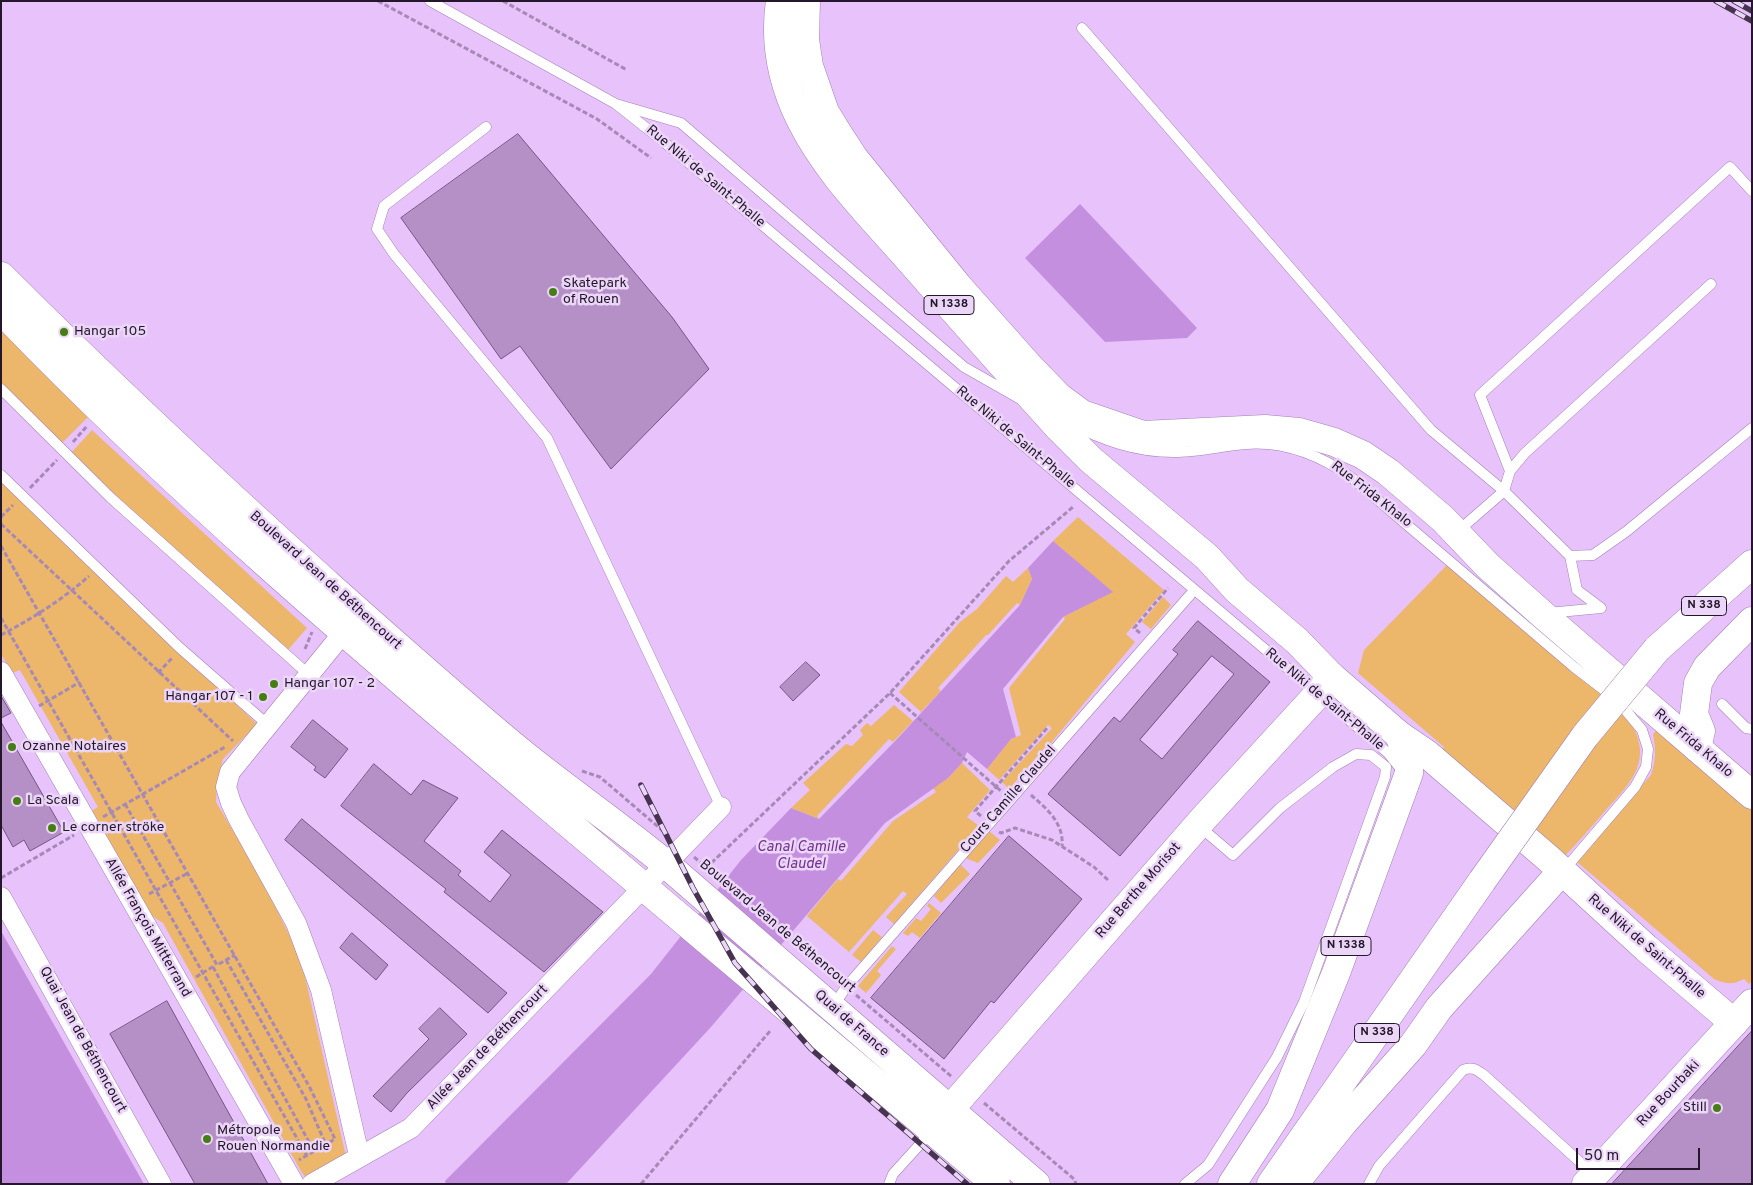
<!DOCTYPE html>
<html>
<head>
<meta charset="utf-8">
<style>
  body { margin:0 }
  #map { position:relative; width:1753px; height:1185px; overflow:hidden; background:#e7c2fb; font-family:Overpass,sans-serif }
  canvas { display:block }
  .frame { position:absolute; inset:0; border:2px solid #24162b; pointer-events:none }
  .scale { position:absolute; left:1576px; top:1148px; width:124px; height:22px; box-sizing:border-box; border:2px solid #24162b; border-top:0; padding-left:6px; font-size:15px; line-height:18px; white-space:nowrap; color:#24162b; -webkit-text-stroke:4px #ecd6f8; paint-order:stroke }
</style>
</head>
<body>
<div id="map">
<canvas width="1753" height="1185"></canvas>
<div class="frame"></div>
<div class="scale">50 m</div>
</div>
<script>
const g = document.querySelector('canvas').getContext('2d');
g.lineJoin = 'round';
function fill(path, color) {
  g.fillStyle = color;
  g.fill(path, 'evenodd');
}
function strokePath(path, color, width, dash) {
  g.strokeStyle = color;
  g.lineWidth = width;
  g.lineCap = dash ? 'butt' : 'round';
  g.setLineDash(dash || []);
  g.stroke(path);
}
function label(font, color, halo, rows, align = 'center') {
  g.font = font + ' Overpass,sans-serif';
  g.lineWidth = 5;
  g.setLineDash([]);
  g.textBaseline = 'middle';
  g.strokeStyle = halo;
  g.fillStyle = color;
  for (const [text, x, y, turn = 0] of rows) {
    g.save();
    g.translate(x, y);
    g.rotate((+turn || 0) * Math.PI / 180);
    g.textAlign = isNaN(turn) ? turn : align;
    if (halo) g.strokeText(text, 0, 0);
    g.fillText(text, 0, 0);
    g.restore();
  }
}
fill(new Path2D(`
  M1 320 91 414 61 444 1 385Z
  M92 430 307 628 287 651 122 504 71 453Z
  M1 480 112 588 257 724 223 759 217 783 216 802 263 882 301 959 347 1161 309 1181 302 1173 163 923 149 914 90 812 98 807 20 670 12 673 1 654Z
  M1078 517 1164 590 1126 634 1135 642 1051 743 1047 745 1009 789 1002 782 1052 728 1048 725 999 780 987 769 1011 739 1021 735 1009 688 1065 619 1063 617 1112 592 1053 541Z
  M1447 565 1626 715C1655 757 1635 779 1605 811 1591 828 1576 844 1561 860L1439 754 1444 747 1358 673 1364 650Z
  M1028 568 1032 579 1020 605 1017 603 988 635H986L938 688 941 691 921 712 899 692 960 622 977 609 1006 576 1013 582Z
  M1163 597 1171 605 1151 629 1142 622Z
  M894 705 913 721 893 742 889 739 817 816 819 819 791 808 810 790 803 783 846 744 852 746 863 735 860 730 867 723 871 726Z
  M1660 727 1752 805V981L1749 984 1744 979C1733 985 1725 984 1714 979L1576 861 1651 775C1656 761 1656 749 1653 734Z
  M962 763 990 790 967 817 979 826 894 924 886 917 907 894 903 891 849 952 807 916 838 879 841 881 893 821 936 792 933 788 948 778Z
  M989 831 1000 840 978 863 965 858Z
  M960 864 970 874 941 903 934 896Z
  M929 903 941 913 920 938 912 932 908 936 903 933 916 918 921 921 931 909 927 906Z
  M873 930 882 937 861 962 852 955Z
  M892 946 896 949 877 971 881 975 866 993 858 986Z`), '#ecb66b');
fill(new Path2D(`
  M1080 204 1197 328 1187 338 1105 342 1025 258Z
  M1053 541 1113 592 1063 617 1003 689 1016 737 1011 739 987 769 967 752 962 763 948 778 885 823 711 1027 566 1184H446L445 1181 651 974 741 860 791 808 819 819 898 738 1020 605 1032 579 1028 568Z
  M1 931 144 1184H1Z`), '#c58fdf');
const building = new Path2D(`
  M518 134 672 317 709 369 611 469 520 346 501 359 401 218Z
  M1198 621 1270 682 1120 856 1048 794 1114 717 1120 722 1178 654 1173 650ZM1212 656 1234 674 1162 759 1140 740Z
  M806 662 820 675 793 701 780 687Z
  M1 696 11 713 1 718Z
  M313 720 348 749 325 778 314 770 316 767 291 747Z
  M1 722 64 832 30 851 24 840 13 847 1 825Z
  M374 764 411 795 423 780 458 798 424 841 461 871 458 875 490 902 511 875 484 852 502 830 603 912 544 972 444 892 446 889 341 806Z
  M302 819 507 993 488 1013 285 840Z
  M1009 836 1082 899 994 1003 991 1001 944 1059 871 998Z
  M352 933 388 965 376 980 340 948Z
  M167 1001 221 1099 268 1184H195L110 1034Z
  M440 1008 467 1034 407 1093 391 1112 373 1096 429 1039 419 1029Z
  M1752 1031V1184H1612Z`);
fill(building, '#b490c6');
strokePath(building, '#765487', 1);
const lane = new Path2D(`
  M430 1 616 104 664 142 1388 753 1400 768
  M1082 28 1431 430 1504 491 1570 556 1577 590 1601 608 1548 613
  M616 104 681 123 964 367 1022 400
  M486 127 384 206 377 229 394 254 547 438 721 807
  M1 389 111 498 308 674
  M1068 423C1103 440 1135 452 1174 452 1197 452 1222 446 1246 444 1286 441 1320 455 1352 478L1574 667 1617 700 1642 730 1648 749 1646 767 1635 787 1564 870
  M1510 471 1480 395 1730 167 1752 191
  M1 475 180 648 267 724
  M1457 532 1504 491 1510 471 1525 453 1711 284
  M1570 556 1593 555 1627 531 1752 428
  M1722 704 1746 728 1752 729
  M833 1007 846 987 1190 595
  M889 1184 893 1174 932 1131
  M1185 1184 1208 1165 1277 1057 1304 1002 1385 777 1386 767 1371 755 1356 754 1333 767 1280 808 1233 855 1199 826
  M1369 1184 1379 1166 1463 1070C1472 1066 1477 1070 1484 1075L1593 1174`);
const street = new Path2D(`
  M352 622 230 772 226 787 231 803 239 820 296 923 321 990 359 1155
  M1 672 294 1184
  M1 897 161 1184
  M312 1184 411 1128 721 807`);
const secondary = new Path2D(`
  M806 1 805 40 809 66 825 112 839 135 854 158 958 286 1029 366 1059 397 1082 414 1143 435 1265 429 1299 432 1334 442 1363 455 1388 472 1443 519 1488 566 1542 614 1752 795
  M1 276C106 381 213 481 323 580 388 638 454 697 522 753 569 791 620 826 667 865L1036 1184
  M1 310C170 486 357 645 543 802 694 929 845 1056 996 1184
  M1399 735 1427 754 1549 859 1646 948 1734 1023
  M938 1123 1204 818 1317 695 1331 676
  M1586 1184 1752 1003`);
const highway = new Path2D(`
  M780 1C774 41 782 82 800 119 825 170 867 212 904 254 955 312 1006 370 1058 427L1091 460 1207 557 1237 590 1297 641 1331 676 1399 735 1409 762V773L1336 973 1280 1110 1232 1184
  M1657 649 1752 564
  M1697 748 1701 731 1694 714 1698 683 1707 667 1752 621
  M1271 1184 1482 881
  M1294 1184 1344 1122 1413 1045 1439 1008 1561 872`);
strokePath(lane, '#a480b5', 11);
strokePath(street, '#a480b5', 21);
strokePath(secondary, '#a480b5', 29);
strokePath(highway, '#a480b5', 29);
strokePath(new Path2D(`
  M378 1 597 119 651 158
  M503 1 627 70
  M73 442 87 426
  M30 488 57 460
  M1 517 13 505
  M1 524 233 741
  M1 546 310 1088 335 1139 299 1160
  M1 618 307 1156
  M1140 633 1134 628 1168 588
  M1 635C33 618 62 600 89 576
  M305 649 312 632
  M158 673 173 657
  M890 693 1002 792
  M39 706 80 682
  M582 771 600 777 670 837
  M1031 795C1047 809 1064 823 1062 846
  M125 804 217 965 235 955
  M981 816 975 811 1048 727
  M103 817 225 747
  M999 832 1001 833 1015 828 1052 840 1094 867 1109 881
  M694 857 838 979
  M706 868 890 693 1009 561 1073 507
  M1 878 74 835
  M149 894 188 873
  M226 960 306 1099 326 1145
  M213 967 314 1151
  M196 977 214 966
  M856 995 952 1077
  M984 1103 1074 1179 1076 1184
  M641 1184 770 1031`), '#a689b6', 3, [5, 2.5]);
strokePath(lane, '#fff', 10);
strokePath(street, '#fff', 20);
strokePath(secondary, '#fff', 28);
strokePath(highway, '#fff', 28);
const rail = new Path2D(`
  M1716 1 1752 21
  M1734 1 1752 11
  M641 785 693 888 735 963 811 1049 967 1184`);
strokePath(rail, '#45334f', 5.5);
strokePath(rail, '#ecd6f8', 4, [11]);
const highwayBridge = new Path2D(`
  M1482 881 1585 736 1657 649`);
strokePath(highwayBridge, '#a480b5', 29, []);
strokePath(highwayBridge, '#fff', 28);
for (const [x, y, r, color] of [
  [553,292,5,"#477e14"],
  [64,332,5,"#477e14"],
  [274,684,5,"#477e14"],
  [263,697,5,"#477e14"],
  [12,747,5,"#477e14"],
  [17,801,5,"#477e14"],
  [52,828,5,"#477e14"],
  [1717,1108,5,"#477e14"],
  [207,1139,5,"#477e14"]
]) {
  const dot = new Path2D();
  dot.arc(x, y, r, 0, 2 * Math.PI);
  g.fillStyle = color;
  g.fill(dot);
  strokePath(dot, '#ecd6f8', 2);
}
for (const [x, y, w] of [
  [949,305,50],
  [1704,606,45],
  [1346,946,50],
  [1377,1033,45]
]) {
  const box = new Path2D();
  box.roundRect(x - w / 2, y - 9.5, w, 19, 4);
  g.fillStyle = '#ecd6f8';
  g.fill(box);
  strokePath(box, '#24162b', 1);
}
label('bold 12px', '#24162b', null, [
  ["N 1338",949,305],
  ["N 338",1704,606],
  ["N 1338",1346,946],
  ["N 338",1377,1033]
]);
label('14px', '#24162b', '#ecd6f8', [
  ["Rue Niki de Saint-Phalle",705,177,40],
  ["Rue Niki de Saint-Phalle",1015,438,40],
  ["Rue Frida Khalo",1371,495,38],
  ["Boulevard Jean de Béthencourt",325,581,42],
  ["Rue Niki de Saint-Phalle",1324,700,40],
  ["Rue Frida Khalo",1693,744,40],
  ["Cours Camille Claudel",1009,800,-49],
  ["Rue Berthe Morisot",1139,891,-49],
  ["Boulevard Jean de Béthencourt",777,927,40],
  ["Allée François Mitterrand",147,928,60],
  ["Rue Niki de Saint-Phalle",1646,947,41],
  ["Quai de France",851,1024,41],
  ["Quai Jean de Béthencourt",82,1040,61],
  ["Allée Jean de Béthencourt",488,1048,-46],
  ["Rue Bourbaki",1669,1094,-47]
]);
label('14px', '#24162b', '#ecd6f8', [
  ["Skatepark",563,284],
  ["of Rouen",563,300],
  ["Hangar 105",74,332],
  ["Hangar 107 - 2",284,684],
  ["Hangar 107 - 1",253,697,"right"],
  ["Ozanne Notaires",22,747],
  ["La Scala",27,801],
  ["Le corner ströke",62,828],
  ["Still",1707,1108,"right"],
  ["Métropole",217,1131],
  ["Rouen Normandie",217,1147]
], 'left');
label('italic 15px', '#71308e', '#ecd6f8', [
  ["Canal Camille",801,848],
  ["Claudel",801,865]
]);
</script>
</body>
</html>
